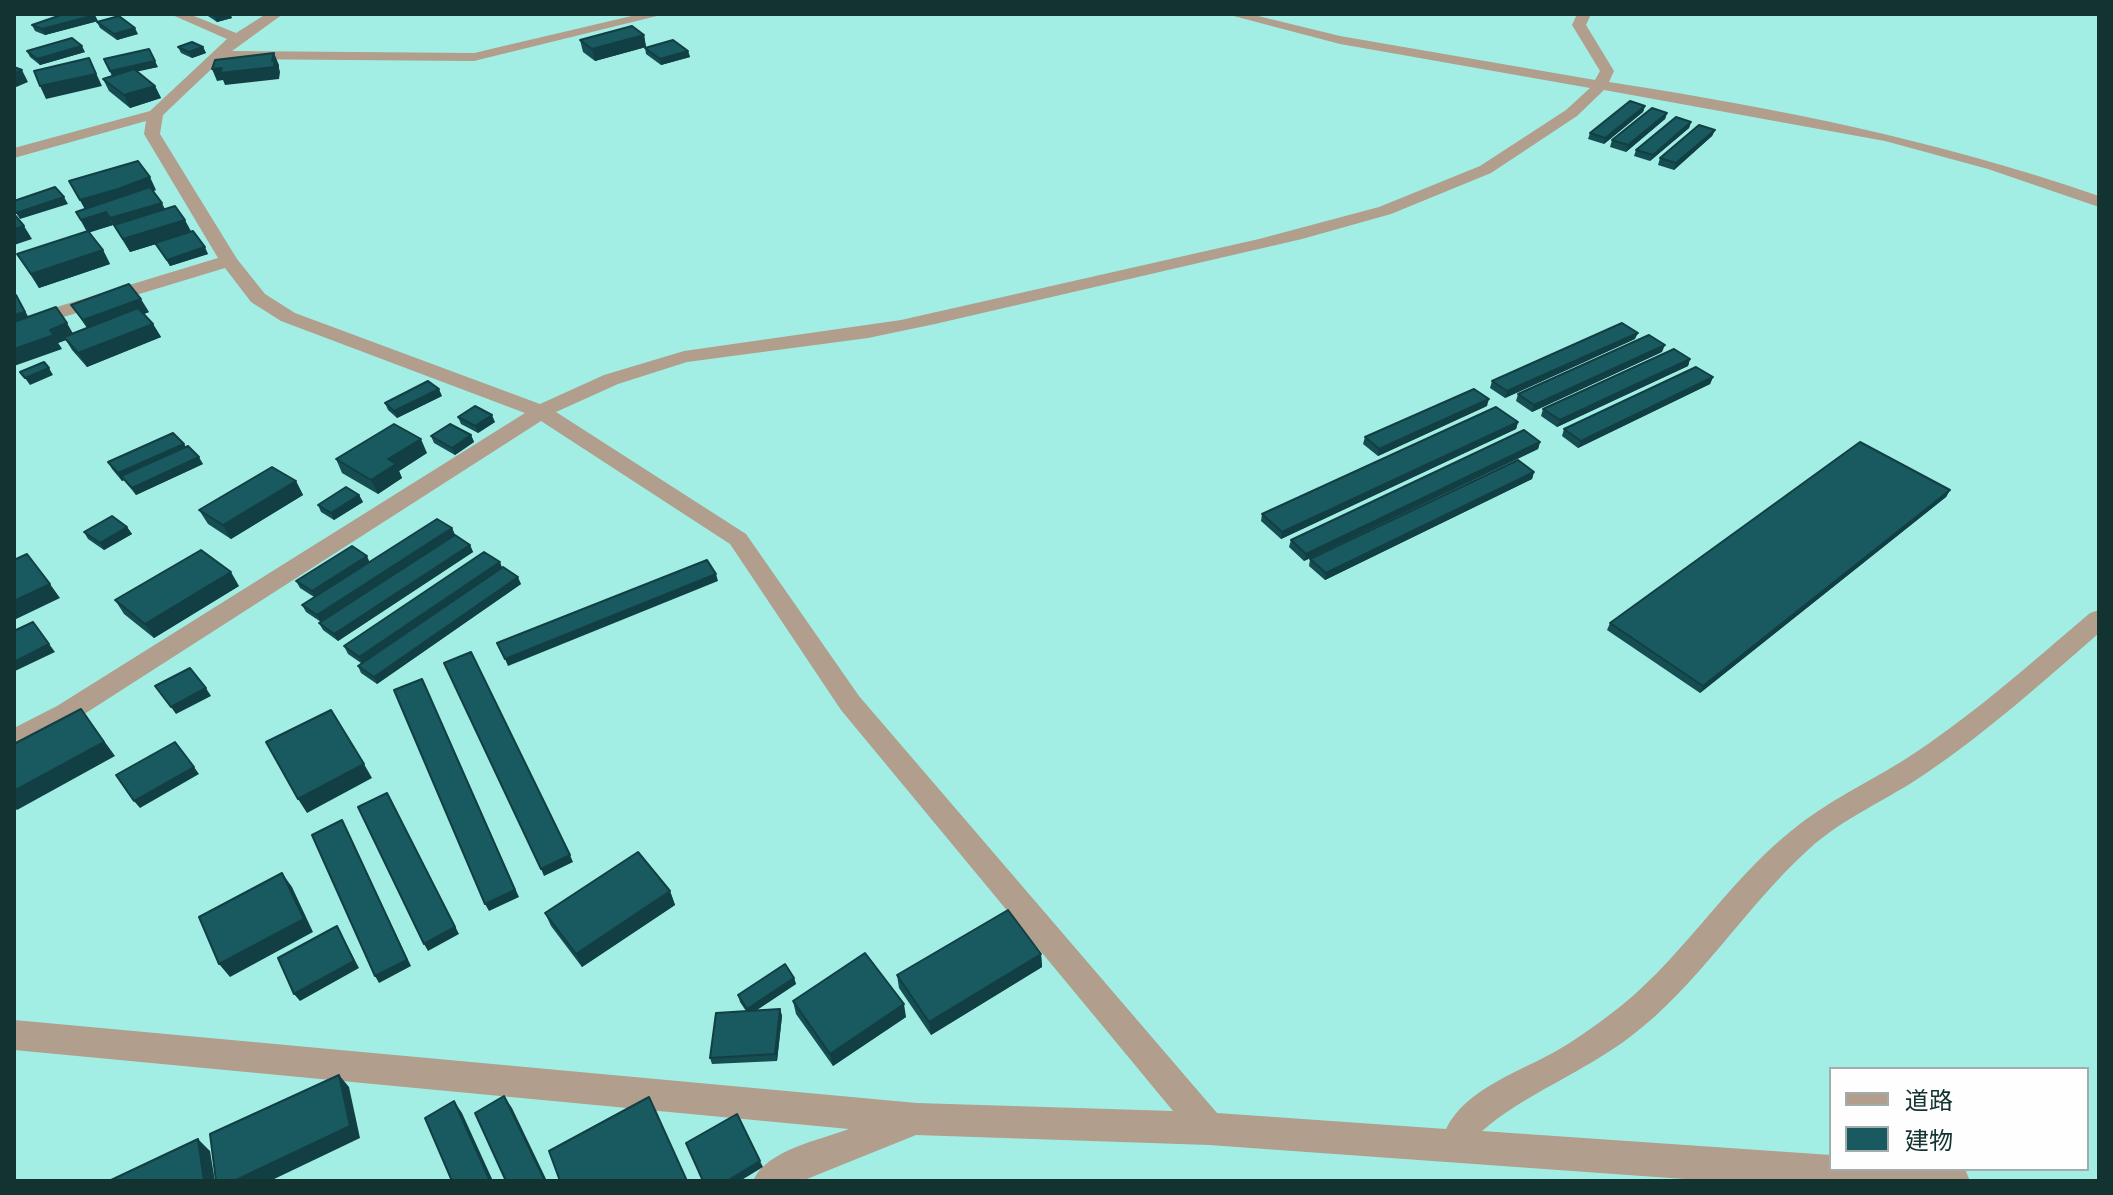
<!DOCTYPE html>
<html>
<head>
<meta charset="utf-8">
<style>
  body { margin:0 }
  #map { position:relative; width:2113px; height:1195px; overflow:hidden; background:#a2eee4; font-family:"Titillium Web","Noto Sans JP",sans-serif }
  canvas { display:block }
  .frame { position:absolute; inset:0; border:16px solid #133330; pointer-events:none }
  .legend { position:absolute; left:1829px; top:1067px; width:260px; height:104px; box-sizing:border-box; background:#fefefe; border:2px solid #a0adac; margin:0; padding:10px 14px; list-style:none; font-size:24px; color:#133330 }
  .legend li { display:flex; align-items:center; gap:16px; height:40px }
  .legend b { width:40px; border:2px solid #a0adac }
</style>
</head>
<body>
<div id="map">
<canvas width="2113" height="1195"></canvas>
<div class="frame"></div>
<ul class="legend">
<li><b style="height:10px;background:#b19e8c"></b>道路</li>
<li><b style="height:22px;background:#195a61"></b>建物</li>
</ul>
</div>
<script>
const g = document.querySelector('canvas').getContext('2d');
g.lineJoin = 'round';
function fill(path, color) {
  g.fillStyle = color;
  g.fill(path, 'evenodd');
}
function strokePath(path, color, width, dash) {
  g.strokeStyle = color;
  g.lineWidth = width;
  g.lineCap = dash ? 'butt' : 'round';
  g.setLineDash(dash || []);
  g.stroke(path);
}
fill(new Path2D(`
  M170 14H189L236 33 266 14H283L232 51 474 53 640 14H665L474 61 222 59 163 115 160 134 237 259 265 294 295 313 540 404 604 375 684 351 901 320 1259 239 1379 207 1480 166 1566 110 1590 88 1340 44 1226 14H1250L1340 36 1595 80 1600 71 1572 25 1577 14H1591L1586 25 1614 71 1609 82C1778 108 1937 140 2099 196V207L1988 169 1885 141 1604 90 1577 116 1491 173 1391 214 1302 239 935 324 868 338 687 362 618 384 556 412 746 534 859 696 1217 1113 1446 1129C1466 1088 1520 1072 1558 1050 1575 1040 1592 1028 1608 1016 1679 964 1723 886 1791 831 1826 802 1867 783 1904 760 1970 718 2031 663 2090 613L2099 610V633C2043 682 1987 732 1925 774 1887 800 1843 818 1809 849 1744 908 1700 984 1630 1037 1584 1072 1523 1095 1482 1131L1831 1155V1169H1965L1970 1181H1712L1209 1145 916 1135 802 1181H753C766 1150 820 1140 849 1129L14 1050V1020L917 1103 1173 1111 841 710 730 544 541 421 75 720 14 750V728L57 706 525 413 281 321 251 302 225 268 14 332V320L218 258 144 134 146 121 14 158V148L150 111 227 39Z`), '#b19e8c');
fill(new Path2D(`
  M205 14H230L232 18 217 22Z
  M98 21 45 35 35 31 32 25Z
  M97 22 138 34 117 40 100 28Z
  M644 35 646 47 595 61 583 52 580 40Z
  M178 47H203L206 53 192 58 181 53Z
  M645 48 688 51 690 57 661 65 646 54Z
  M27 51 85 52 40 65 30 57Z
  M104 59 158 67 137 71 155 86 161 98 130 108 109 91 103 79 112 76Z
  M1645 106 1643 112 1604 144 1588 139 1590 133Z
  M1667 113 1665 119 1626 152 1610 147 1612 140Z
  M1691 122 1689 128 1650 161 1634 156 1636 150Z
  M1715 130 1712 136 1674 170 1658 165 1660 158Z
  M69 181 156 190 153 191 165 209 191 232 208 254 170 266 156 244 130 252 113 225 89 232 103 250 110 264 39 288 17 254 87 232 76 212 85 209Z
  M71 305 149 312 144 314 153 324 161 337 87 367 72 350 66 340 58 343 62 349 29 317 73 333 87 328Z
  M1635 339 1505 398 1490 388 1492 381Z
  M1662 352 1532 412 1516 401 1518 394Z
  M1690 359 1688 366 1557 427 1541 416 1543 409Z
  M1713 377 1710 384 1578 448 1562 436 1564 429Z
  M442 396 397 418 388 410 385 403Z
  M1487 406 1378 456 1363 444 1365 437Z
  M458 417 495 422 478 433 461 424Z
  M1518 422 1516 429 1281 539 1261 521 1262 514Z
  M471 435 474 442 455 455 434 443 431 436Z
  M1540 442 1538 449 1304 561 1289 547 1291 540Z
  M186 447 203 464 136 495 124 480 122 481 112 469 108 462Z
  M427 453 399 471 402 478 378 494 342 473 336 459Z
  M1534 472 1532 479 1325 580 1309 566 1310 559Z
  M296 481 303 495 231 539 208 524 199 510Z
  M1950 490 1946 497 1700 693 1607 630 1610 623Z
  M359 495 363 502 334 520 321 512 318 505Z
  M127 527 132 534 104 550 88 539 84 532Z
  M452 528 455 535 470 545 473 552 338 641 323 630 319 623 321 622 306 612 302 605 314 597 300 588 296 581 370 562Z
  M502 567 521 584 377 684 361 673 358 666 361 663 348 654 344 646Z
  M239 586 154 638 124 614 115 600Z
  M670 891 675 905 582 967 551 926 545 913Z
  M1041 954 1042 967 931 1035 899 988 897 975Z
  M794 978 796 984 757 1010 780 1009 782 1016 777 1061 712 1064 710 1058 746 1011 740 1002 738 995Z
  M793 1001 906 1017 833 1066 796 1014Z`), '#164d53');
fill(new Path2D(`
  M222 14H230L232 18 217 22 214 16Z
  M95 15 98 21 45 35 42 29Z
  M135 28 138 34 117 40 114 34Z
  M644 35 646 47 595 61 592 49Z
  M82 46 85 52 40 65 37 59Z
  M203 47 206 53 192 58 189 52Z
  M688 51 690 57 661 65 660 59Z
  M274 53 279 65V68L280 72 279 79 225 85 223 80 217 81 212 69 272 61Z
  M89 58 102 86 46 99 40 86Z
  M155 61 158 67 113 77 110 71Z
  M22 70 28 82 14 88V73Z
  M155 86 161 98 130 108 124 95Z
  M1645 106 1643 112 1604 144 1605 138Z
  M1667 113 1665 119 1626 152 1628 145Z
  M1691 122 1689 128 1650 161 1653 155Z
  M1715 130 1712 136 1674 170 1676 163Z
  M150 177 156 190 125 201 87 213 80 200Z
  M64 197 68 204 20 219 16 213Z
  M162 203 168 216 117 231 110 218Z
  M106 212 113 225 88 233 81 220Z
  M185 220 192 233 130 252 123 239Z
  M24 226 32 239 14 245V229Z
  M205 247 208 254 170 266 167 260Z
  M103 250 110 264 39 288 31 274Z
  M16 295 29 318 14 324V315Z
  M141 299 149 312 91 334 83 320Z
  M67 323 75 337H64L66 340 58 343 62 349 14 366V349L50 330Z
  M153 324 161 337 87 367 78 353Z
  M1638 333 1635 339 1505 398 1507 391Z
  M1665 345 1662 352 1532 412 1534 405Z
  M1690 359 1688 366 1557 427 1560 420Z
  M49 368 53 375 30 385 25 378Z
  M1713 377 1710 384 1578 448 1581 441Z
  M439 389 442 396 397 418 394 411Z
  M1489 399 1487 406 1378 456 1379 449Z
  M492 415 495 422 478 433 475 426Z
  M1518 422 1516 429 1281 539 1282 532Z
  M471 435 474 442 455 455 452 448Z
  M421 439 427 453 399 471 402 478 378 494 371 480 388 459Z
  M1540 442 1538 449 1304 561 1306 554Z
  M184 444 188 451 121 476 124 480 122 481 118 473Z
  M199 457 203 464 136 495 132 488Z
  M1534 472 1532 479 1325 580 1326 573Z
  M296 481 303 495 231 539 223 525Z
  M1950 490 1946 497 1700 693 1703 686Z
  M359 495 363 502 334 520 331 513Z
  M127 527 132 534 104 550 100 543Z
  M452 528 455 535 321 622 317 615Z
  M470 545 473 552 338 641 334 634Z
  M367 556 370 563 315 598 312 591Z
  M500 562 503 570 363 665 359 657Z
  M231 572 239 586 154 638 145 624Z
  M716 574 718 581 508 666 505 659Z
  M518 577 521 584 377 684 374 677Z
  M50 584 60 598 14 620V601Z
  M33 622 55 652 15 671 14 662Z
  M422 679 519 897 489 911 485 904Z
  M206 688 211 696 176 714 171 707Z
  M81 709 115 756 17 810 14 807V791Z
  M364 764 372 778 307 813 298 799Z
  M194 767 199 774 140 808 134 801Z
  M391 800 459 934 428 951 424 944Z
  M342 820 411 966 379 983 375 976Z
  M570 855 573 862 544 876 541 869Z
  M282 873 292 887 313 932 230 977 219 964Z
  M670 891 675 905 582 967 576 954Z
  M337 926 359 968 300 1001 294 994Z
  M1041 954 1042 967 931 1035 929 1022Z
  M794 978 796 984 749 1015 747 1009Z
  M904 1004 906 1017 833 1066 830 1054Z
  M780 1009 782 1016 777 1061 775 1054Z
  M339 1075 349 1087 360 1138 270 1181H234Z
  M504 1096 512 1108 547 1181H545Z
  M454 1101 462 1113 493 1181H490Z
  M198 1139 210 1151 215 1181H204Z
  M760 1161 763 1167 740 1181H727Z`), '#123f44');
const building = new Path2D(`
  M64 14 95 15 42 29 32 25Z
  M119 16 135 28 114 34 97 22Z
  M632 26 644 35 592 49 580 40Z
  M72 38 82 46 37 59 27 51Z
  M673 40 688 51 660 59 645 48Z
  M192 42 203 47 189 52 178 47Z
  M149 49 155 61 110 71 104 59Z
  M274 53 272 61 275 60 274 67 220 73 222 68 212 69 215 60Z
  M89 58 96 74 40 86 34 71Z
  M14 67 22 70 14 73Z
  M134 69 155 86 124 95 103 79Z
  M1630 101 1645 106 1605 138 1590 133Z
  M1652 108 1667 113 1628 145 1612 140Z
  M1676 117 1691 122 1653 155 1636 150Z
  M1699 125 1715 130 1676 163 1660 158Z
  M138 161 150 177 118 189 80 200 69 181Z
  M55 187 64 197 16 213 14 210V201Z
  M150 187 162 203 110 218 106 212 81 220 76 212Z
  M175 206 185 220 123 239 114 225Z
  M14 214 24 226 14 229Z
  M88 231 103 250 31 274 17 254Z
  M193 231 205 247 167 260 155 243Z
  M129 284 141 299 83 320 71 305Z
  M16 295 25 312 14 315V296Z
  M56 307 67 323 50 330 54 335 14 349V322Z
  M138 308 153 324 78 353 64 337Z
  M1622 323 1638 333 1507 391 1492 381Z
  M1649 335 1665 345 1534 405 1518 394Z
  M1674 349 1690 359 1560 420 1543 409Z
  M44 362 49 368 25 378 20 372Z
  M1696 367 1713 377 1581 441 1564 429Z
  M428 381 439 389 394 411 385 403Z
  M1474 389 1489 399 1379 449 1365 437Z
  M475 406 492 415 475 426 458 417Z
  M1496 407 1518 422 1282 532 1262 514Z
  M394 424 421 439 388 459 396 464 371 480 336 459Z
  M450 424 471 435 452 448 431 436Z
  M1524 430 1540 442 1306 554 1291 540Z
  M173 433 184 444 118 473 108 462Z
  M1860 442 1950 490 1703 686 1610 623Z
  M188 446 199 457 132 488 121 476Z
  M1518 460 1534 472 1326 573 1310 559Z
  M272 467 296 481 223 525 199 510Z
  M346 487 359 495 331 513 318 505Z
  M112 516 127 527 100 543 84 532Z
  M437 519 452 528 317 615 302 605Z
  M455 535 470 545 334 634 319 623Z
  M352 546 367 556 312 591 296 581Z
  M201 550 231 572 145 624 115 600Z
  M484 552 500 562 359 657 344 646Z
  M27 554 50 584 14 601V560Z
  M707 560 716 574 505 659 497 643Z
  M503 567 518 577 374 677 358 666Z
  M33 622 49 644 14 662V631Z
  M471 652 570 855 541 869 444 663Z
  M190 668 206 688 171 707 155 686Z
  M422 679 515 890 485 904 394 690Z
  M81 709 104 742 14 791V744Z
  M331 710 364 764 298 799 266 742Z
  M175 742 194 767 134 801 116 775Z
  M387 793 455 927 424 944 358 807Z
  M342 820 407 960 375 976 312 835Z
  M638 852 670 891 576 954 545 913Z
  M282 873 304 919 219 964 199 917Z
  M1008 910 1041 954 929 1022 897 975Z
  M337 926 354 961 294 994 278 958Z
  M865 953 904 1004 830 1054 793 1001Z
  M785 964 794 978 747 1009 738 995Z
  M780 1009 775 1054 710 1058 716 1013Z
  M339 1075 350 1126 234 1181H216L210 1134Z
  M504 1096 545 1181H506L475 1113Z
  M649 1097 687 1181H560L549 1151Z
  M454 1101 490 1181H452L425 1118Z
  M737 1114 760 1161 727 1181H703L686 1143Z
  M198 1139 204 1181H109Z`);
fill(building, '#195a61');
strokePath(building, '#123f44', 2);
</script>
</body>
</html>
